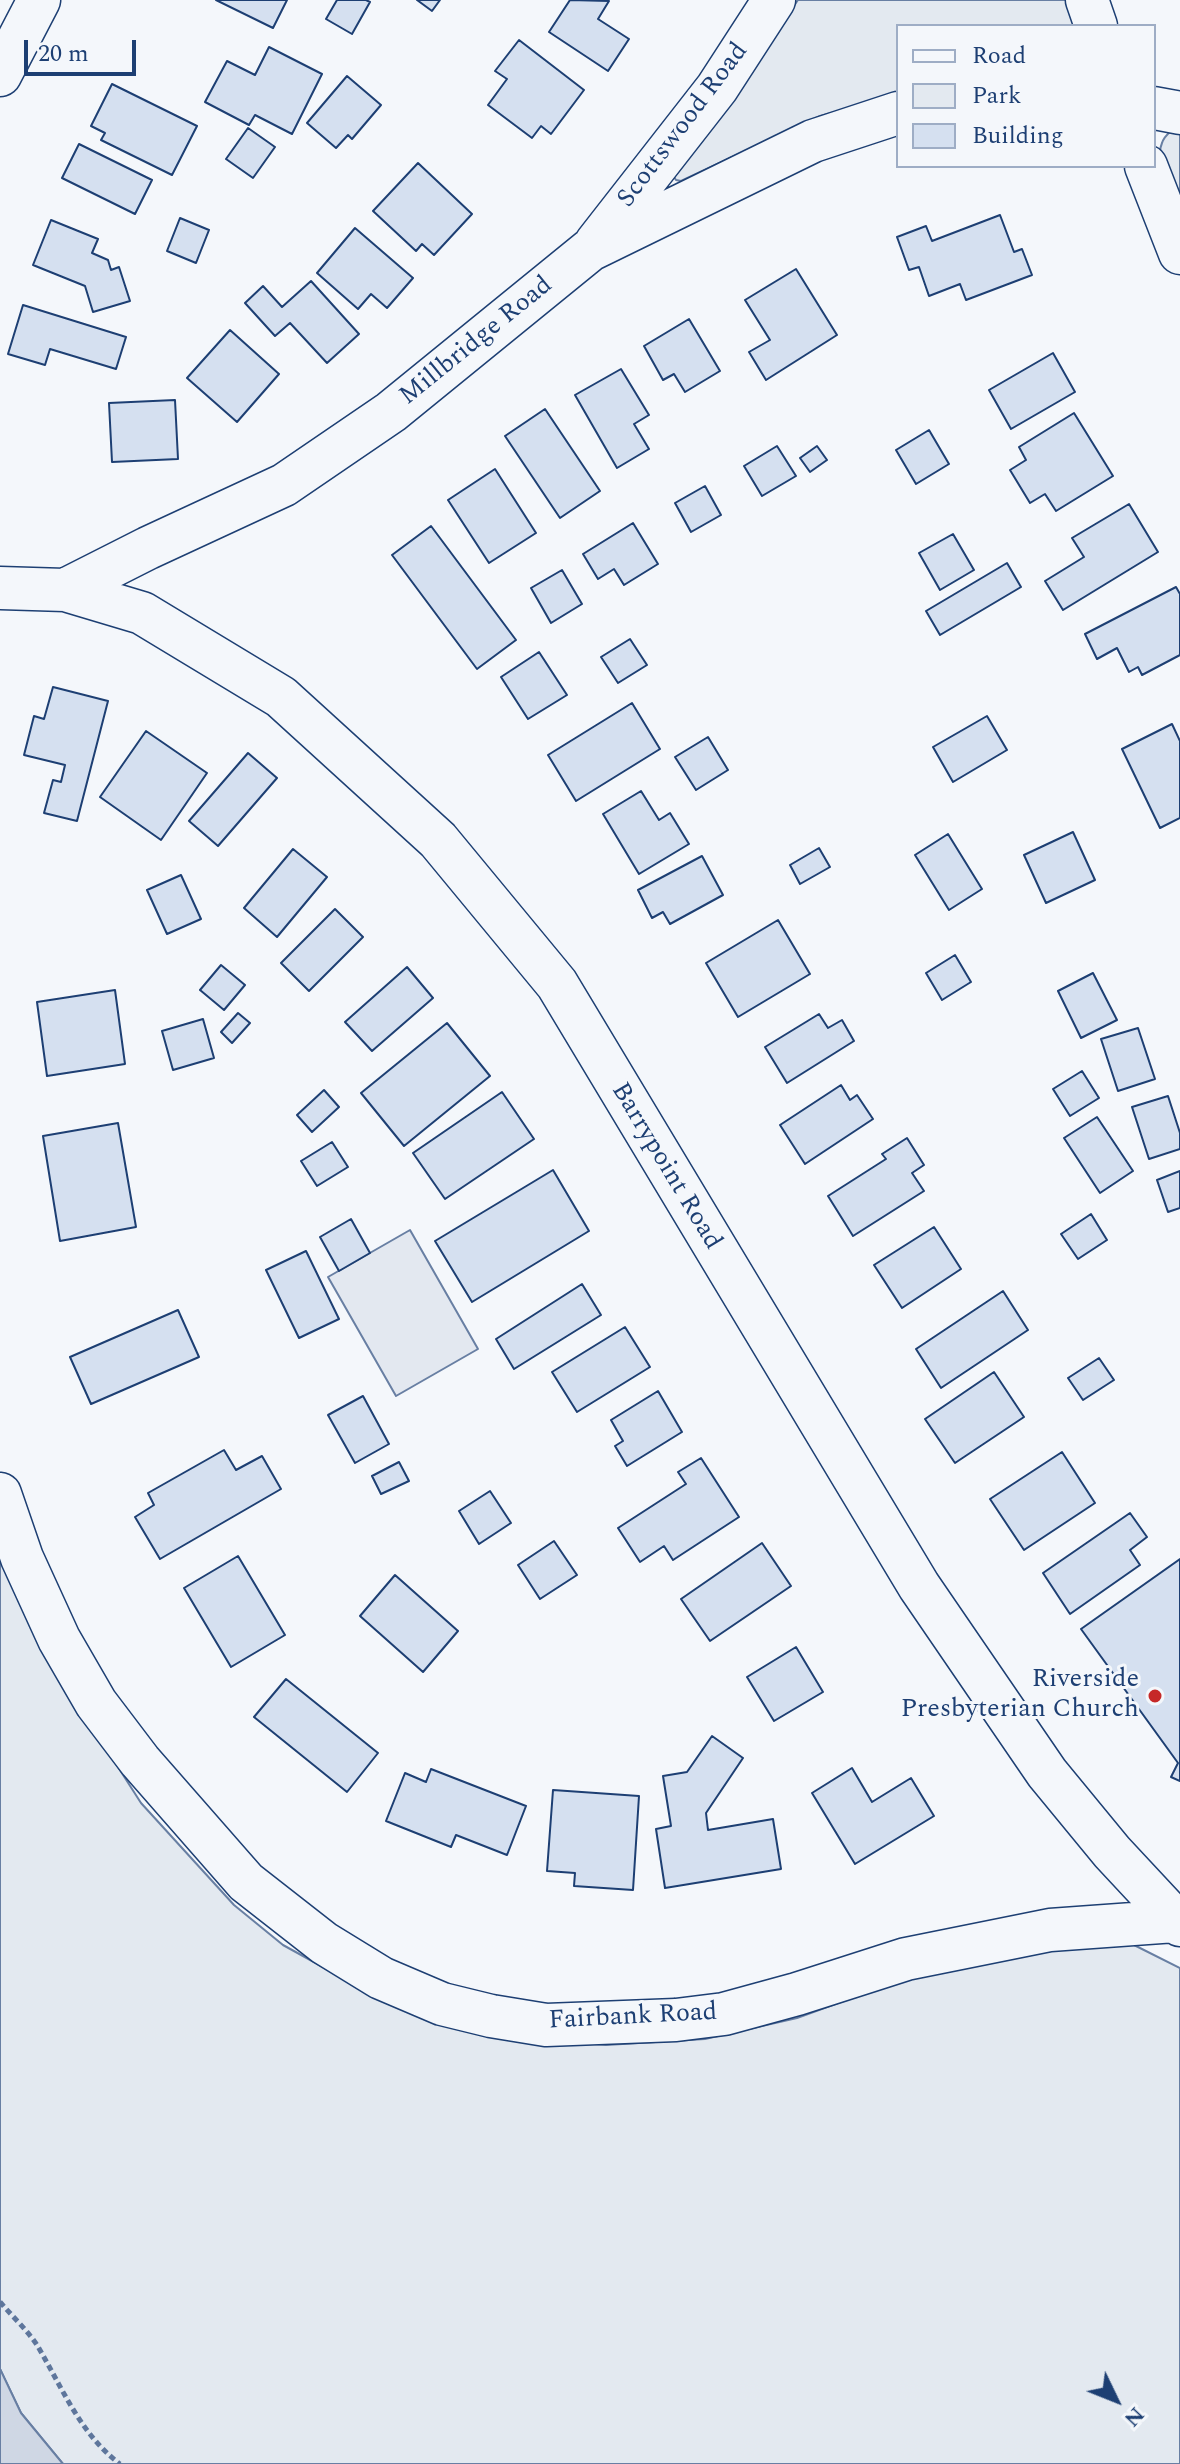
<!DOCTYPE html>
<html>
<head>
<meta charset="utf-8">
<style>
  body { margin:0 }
  #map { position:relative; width:1180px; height:2464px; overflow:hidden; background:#f4f7fb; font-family:Spectral,serif }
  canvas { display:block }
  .legend { position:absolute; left:896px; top:24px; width:260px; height:144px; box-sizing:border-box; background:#f4f7fb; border:2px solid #9eadc5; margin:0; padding:10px 14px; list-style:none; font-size:24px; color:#1d3f73 }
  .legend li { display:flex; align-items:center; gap:16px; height:40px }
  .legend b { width:40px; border:2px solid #9eadc5 }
  .north { position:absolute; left:1076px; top:2360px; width:80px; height:80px; -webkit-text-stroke:6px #f4f7fb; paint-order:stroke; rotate:133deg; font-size:22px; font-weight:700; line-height:32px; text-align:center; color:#1d3f73 }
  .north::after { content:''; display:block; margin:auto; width:28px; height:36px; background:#1d3f73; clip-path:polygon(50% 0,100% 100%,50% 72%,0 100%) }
  .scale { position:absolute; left:24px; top:40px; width:112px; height:36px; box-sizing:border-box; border:4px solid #1d3f73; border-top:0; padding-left:10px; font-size:24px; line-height:28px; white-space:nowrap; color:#1d3f73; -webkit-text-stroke:6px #f4f7fb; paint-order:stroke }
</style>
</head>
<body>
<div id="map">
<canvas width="1180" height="2464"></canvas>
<ul class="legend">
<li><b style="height:10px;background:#f4f7fb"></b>Road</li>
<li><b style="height:22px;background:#e3e9f0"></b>Park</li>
<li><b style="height:22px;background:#d5e0f0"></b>Building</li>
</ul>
<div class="north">N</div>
<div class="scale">20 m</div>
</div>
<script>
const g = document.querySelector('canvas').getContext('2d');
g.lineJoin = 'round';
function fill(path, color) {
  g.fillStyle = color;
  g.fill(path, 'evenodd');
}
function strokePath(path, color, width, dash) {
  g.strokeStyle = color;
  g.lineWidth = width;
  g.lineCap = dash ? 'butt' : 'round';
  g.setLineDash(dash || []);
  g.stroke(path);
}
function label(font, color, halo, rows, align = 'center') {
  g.font = font + ' Spectral,serif';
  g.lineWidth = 6;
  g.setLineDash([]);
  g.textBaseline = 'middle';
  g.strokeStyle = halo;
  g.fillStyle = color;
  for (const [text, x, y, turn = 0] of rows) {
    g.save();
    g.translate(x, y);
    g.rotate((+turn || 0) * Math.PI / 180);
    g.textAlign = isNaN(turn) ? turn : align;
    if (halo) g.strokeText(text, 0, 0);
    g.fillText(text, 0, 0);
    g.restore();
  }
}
const green = new Path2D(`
  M798 0H1066L1076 26H898V95L820 116 681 181 676 180 674 177Z
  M1175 127H1180V213C1173 196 1154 160 1162 143 1164 136 1170 132 1175 127Z
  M0 1552 54 1667 141 1803 234 1905 283 1945 341 1977 515 2037 606 2045 705 2039 797 2018 885 1986 964 1963 1083 1943 1134 1945 1180 1968V2464H63L21 2413 0 2369Z`);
fill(green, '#e3e9f0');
strokePath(green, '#687fa3', 2);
const parking = new Path2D(`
  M410 1230 478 1349 396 1396 328 1277Z`);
fill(parking, '#e3e8f0');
strokePath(parking, '#687fa3', 2);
const water = new Path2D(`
  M0 2369 21 2413 63 2464H0Z`);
fill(water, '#cfd7e4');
strokePath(water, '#687fa3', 2);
const building = new Path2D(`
  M216 0H287L273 28Z
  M337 0H366L370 2 352 34 326 19Z
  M417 0H440L432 11Z
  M570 0 609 1 598 19 629 39 608 71 549 32Z
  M519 40 584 90 551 134 541 126 532 138 488 105 507 79 495 71Z
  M269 47 322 74 292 134 255 115 249 125 205 102 227 61 255 75Z
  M347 76 381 105 352 139 348 135 336 148 307 123Z
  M112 84 197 126 172 175 101 140 105 133 91 126Z
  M248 128 275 147 253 178 226 159Z
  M79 144 152 180 135 214 62 178Z
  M418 163 472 214 434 255 422 244 416 251 373 211Z
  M1000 215 1014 252 1022 249 1032 275 966 300 960 284 929 296 919 267 909 270 897 237 926 226 932 241Z
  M180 218 209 230 196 263 167 251Z
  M51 220 98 239 92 253 108 260 111 270 119 267 130 301 93 312 85 286 33 265Z
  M355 228 413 278 387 308 371 294 358 309 317 273Z
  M796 269 837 335 766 380 749 352 770 340 745 300Z
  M311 281 359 334 327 363 290 323 275 336 245 303 263 286 282 307Z
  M23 305 126 337 116 369 50 349 45 365 8 354Z
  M689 319 720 371 685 392 674 374 663 380 644 346Z
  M230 330 279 374 237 422 187 378Z
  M1053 353 1075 392 1011 429 989 390Z
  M621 369 649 415 634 424 649 449 617 468 575 395Z
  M175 400 178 459 112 462 109 403Z
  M545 409 600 491 560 518 505 436Z
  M1074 413 1113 476 1056 511 1045 494 1030 503 1010 470 1026 460 1019 447Z
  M929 430 949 464 916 484 896 450Z
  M777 446 796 476 762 496 744 466Z
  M817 446 827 460 810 472 800 458Z
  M495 469 536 533 489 563 448 500Z
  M705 486 721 515 691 532 675 503Z
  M1129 504 1158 552 1063 610 1045 581 1084 557 1072 538Z
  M633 523 658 564 624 585 614 569 598 579 583 554Z
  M431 526 516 640 477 669 392 555Z
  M953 534 974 570 940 590 919 553Z
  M1007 563 1021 587 940 635 926 611Z
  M562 570 582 604 551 623 531 588Z
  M1176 587 1180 594V655L1142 675 1138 667 1129 672 1117 648 1097 659 1085 634Z
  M630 639 647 665 618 683 601 657Z
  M539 652 567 695 528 719 501 677Z
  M53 687 108 701 77 821 44 813 53 780 61 782 65 765 24 755 34 716 44 719Z
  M632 703 660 749 576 801 548 755Z
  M987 716 1007 750 953 782 933 747Z
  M1172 724 1180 741V818L1160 828 1122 749Z
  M146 731 207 773 161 840 100 797Z
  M708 737 728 770 696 790 675 757Z
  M248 753 277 778 218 846 189 821Z
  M641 791 659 820 670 813 689 844 639 874 603 814Z
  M1073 832 1095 880 1046 903 1024 855Z
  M948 834 982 889 949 910 915 855Z
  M819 848 830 867 800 884 790 865Z
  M293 849 327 877 277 937 244 908Z
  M702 856 723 895 670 924 663 912 652 918 638 890Z
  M181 875 201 919 167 934 147 890Z
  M335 909 363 937 309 991 281 963Z
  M778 920 810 974 738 1017 706 963Z
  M955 955 971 982 942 1000 926 973Z
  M221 965 245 985 224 1010 200 990Z
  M407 967 433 998 372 1051 345 1022Z
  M1093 973 1117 1020 1081 1038 1058 991Z
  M115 990 125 1064 47 1076 37 1002Z
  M238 1013 250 1023 232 1043 221 1032Z
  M819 1014 828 1028 842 1020 854 1041 787 1083 765 1047Z
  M203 1019 214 1058 173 1070 162 1031Z
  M447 1023 490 1076 404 1146 361 1093Z
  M1138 1028 1155 1079 1118 1091 1101 1039Z
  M1082 1071 1099 1098 1070 1116 1053 1089Z
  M841 1085 850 1100 857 1095 873 1119 805 1164 780 1125Z
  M324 1090 339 1107 312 1132 297 1115Z
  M502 1092 534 1139 445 1199 413 1153Z
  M1168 1096 1180 1133V1149L1149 1159 1132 1107Z
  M1097 1117 1133 1171 1100 1193 1064 1138Z
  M118 1123 136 1227 60 1241 43 1136Z
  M907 1138 924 1165 912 1173 924 1191 853 1236 828 1196 886 1159 882 1154Z
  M332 1142 348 1167 317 1186 301 1161Z
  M553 1170 589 1231 472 1302 435 1241Z
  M1180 1171V1208L1168 1212 1157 1180Z
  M1091 1214 1107 1240 1078 1259 1061 1234Z
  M351 1219 370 1253 339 1271 320 1237Z
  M934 1227 961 1269 902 1308 874 1265Z
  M306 1251 339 1319 299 1338 266 1270Z
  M582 1284 601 1315 514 1369 496 1339Z
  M1003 1291 1028 1330 941 1388 916 1349Z
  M178 1310 199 1357 91 1404 70 1357Z
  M625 1327 650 1367 577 1412 552 1372Z
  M1099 1358 1114 1380 1083 1400 1068 1378Z
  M994 1372 1024 1417 955 1463 925 1419Z
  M658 1391 682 1432 627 1466 615 1446 623 1441 611 1420Z
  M363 1396 389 1444 355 1463 328 1415Z
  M224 1450 236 1470 262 1456 281 1489 160 1559 135 1517 154 1505 148 1493Z
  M1062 1452 1095 1503 1024 1550 990 1499Z
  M701 1458 739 1517 673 1560 664 1546 640 1562 618 1528 686 1484 678 1472Z
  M399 1462 409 1481 381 1494 372 1476Z
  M490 1491 511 1523 479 1544 459 1511Z
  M1130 1513 1147 1537 1130 1550 1140 1565 1070 1614 1043 1573Z
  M554 1541 577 1575 540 1599 518 1565Z
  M762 1543 791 1586 710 1641 681 1599Z
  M238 1556 285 1635 231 1667 184 1588Z
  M1180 1559V1781L1171 1777 1178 1763 1081 1629Z
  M395 1575 458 1631 423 1672 360 1616Z
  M796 1647 823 1692 774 1721 747 1677Z
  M286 1679 378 1753 347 1792 254 1717Z
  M712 1736 743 1758 706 1813 708 1830 773 1819 781 1869 665 1888 656 1829 671 1826 663 1776 687 1772Z
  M852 1768 872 1802 911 1778 934 1816 855 1864 812 1793Z
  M431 1769 526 1806 507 1855 456 1835 451 1847 386 1821 405 1773 426 1782Z
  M553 1790 639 1796 633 1890 574 1886 575 1873 547 1871Z`);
fill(building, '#d5e0f0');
strokePath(building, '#1d3f73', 2);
const minor = new Path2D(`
  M1087 0 1096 26
  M0 75 39 0
  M1154 108 1180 113
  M1146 166 1180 253
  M596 243 717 88 774 0
  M0 588 65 590 142 613 281 697 438 840 557 984 919 1586 1047 1773 1112 1852 1180 1925
  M65 590 148 548 284 485 391 412 590 250 813 141 898 113
  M0 1494 22 1558 59 1639 96 1703 140 1761 246 1882 324 1943 381 1978 442 2004 491 2016 546 2025 676 2020 724 2014 797 1994 906 1959 1050 1930 1175 1921`);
strokePath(minor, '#1d3f73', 45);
strokePath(new Path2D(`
  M0 2302C12 2316 27 2330 37 2345 62 2387 80 2434 120 2464`), '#5e769c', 5, [6, 4]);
strokePath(minor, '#f4f7fb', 42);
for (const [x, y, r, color] of [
  [1155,1696,8,"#c62828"]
]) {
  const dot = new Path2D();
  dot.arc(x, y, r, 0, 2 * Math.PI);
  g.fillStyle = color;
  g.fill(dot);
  strokePath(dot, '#f4f7fb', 3);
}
label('26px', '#1d3f73', '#f4f7fb', [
  ["Scottswood Road",684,126,-53],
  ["Millbridge Road",477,342,-39],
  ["Barrypoint Road",665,1167,59],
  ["Fairbank Road",633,2018,-3]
]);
label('26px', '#1d3f73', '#f4f7fb', [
  ["Riverside",1139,1681],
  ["Presbyterian Church",1139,1711]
], 'right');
</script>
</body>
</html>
